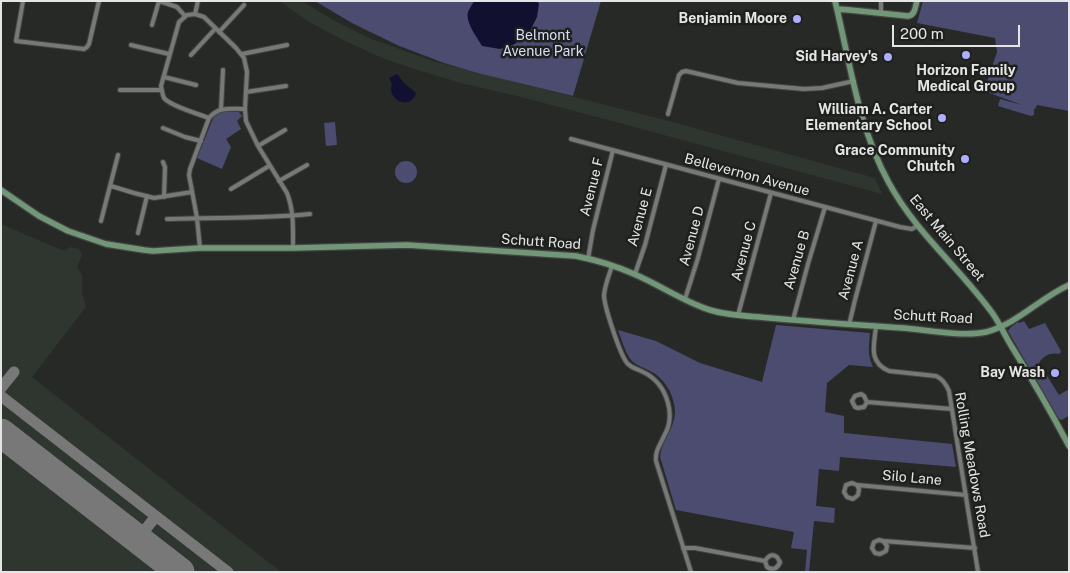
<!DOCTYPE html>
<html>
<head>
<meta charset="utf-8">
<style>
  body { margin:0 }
  #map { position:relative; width:1070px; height:573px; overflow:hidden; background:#272927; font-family:"Public Sans",sans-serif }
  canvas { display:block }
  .frame { position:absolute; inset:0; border:2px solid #e4e5e4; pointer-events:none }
  .scale { position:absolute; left:892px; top:25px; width:128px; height:22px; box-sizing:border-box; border:2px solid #e4e5e4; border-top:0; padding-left:6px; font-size:15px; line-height:18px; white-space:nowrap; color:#e4e5e4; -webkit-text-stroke:4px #1e201e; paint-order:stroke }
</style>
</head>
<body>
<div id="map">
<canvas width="1070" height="573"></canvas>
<div class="frame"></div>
<div class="scale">200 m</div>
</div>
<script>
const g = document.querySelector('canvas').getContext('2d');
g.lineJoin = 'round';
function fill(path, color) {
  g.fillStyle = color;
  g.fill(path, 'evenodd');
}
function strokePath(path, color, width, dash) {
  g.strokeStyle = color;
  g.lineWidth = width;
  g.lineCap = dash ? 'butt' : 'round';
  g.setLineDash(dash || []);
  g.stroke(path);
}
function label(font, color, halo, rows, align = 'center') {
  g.font = font + ' "Public Sans",sans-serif';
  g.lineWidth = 5;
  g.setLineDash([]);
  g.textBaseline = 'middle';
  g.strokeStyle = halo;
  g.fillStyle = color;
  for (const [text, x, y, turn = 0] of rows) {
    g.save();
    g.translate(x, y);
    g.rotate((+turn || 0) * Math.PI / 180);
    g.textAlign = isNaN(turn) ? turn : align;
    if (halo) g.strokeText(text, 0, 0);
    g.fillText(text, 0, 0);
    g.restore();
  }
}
fill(new Path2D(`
  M279 1H302L333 20 369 38 433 61 669 121 875 178 882 194 612 121 521 97 461 83 411 68 380 57 343 40 311 23Z
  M1 224 64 251 71 247 79 249 82 255 77 268 82 274V292L86 307 32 377 281 572H1Z`), '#2f352f');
fill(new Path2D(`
  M315 1H601L573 96 478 73 444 63 397 45 352 23Z
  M923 1H1069V111L1037 105 1035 109H1034V115L1031 116 998 106 1000 99 1022 105 984 91 997 52 995 38 917 23Z
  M225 111 239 112 242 116 237 121 241 129 226 139 231 147 222 169 197 158 214 116 221 112Z
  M335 122 337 145 326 146 324 123Z
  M395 172a11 11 0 1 1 22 0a11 11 0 1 1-22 0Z
  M1024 321 1029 329 1045 323 1061 351 1060 354C1052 352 1043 355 1039 363L1059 395 1069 389 1068 416 1062 420 1059 419 1008 331 1011 327 1018 322 1019 323Z
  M776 325 870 333C869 346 867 354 873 367L849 365 827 383 825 412 844 416V433L952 444 956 467 840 457 839 471 819 469 816 506 835 508 834 523 814 521 809 572H805L807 550 791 548 794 532 676 510 660 457C661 441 674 430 675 413 675 396 665 378 650 371 645 368 638 366 633 362 625 354 622 340 618 330L656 341 700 363 762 382Z`), '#4b4c70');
fill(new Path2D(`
  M474 1H537L539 4 537 17 530 31 515 44 500 49 482 46C477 37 465 22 468 12 469 9 472 5 474 1Z
  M397 74C400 77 401 80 404 83 408 86 412 90 416 93 410 112 386 99 392 84L389 78Z`), '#121031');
strokePath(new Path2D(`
  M1 388 14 372
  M1 396 228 572
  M138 539 156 516`), '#777877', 11);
strokePath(new Path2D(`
  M1 433 180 572`), '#777877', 29);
const street = new Path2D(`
  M23 1 16 41 84 49 87 47 89 44 99 1
  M159 1 177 7 185 16
  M881 13V1
  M195 14 198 1
  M152 25 159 1
  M219 32 244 5
  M131 45 169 54
  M242 54 287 45
  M191 55 215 29
  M164 77 196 85
  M120 90H162
  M246 92 286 86
  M221 109 223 70
  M668 114 679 75 682 72 686 71 738 83 804 89 822 88 854 81
  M209 118C199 114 170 106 164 98 162 94 162 90 161 86L179 22 187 15 195 14 204 17 236 48 244 58 247 72 245 109 246 121 258 146 287 193C294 211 293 229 293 248
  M163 128 185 137 201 141
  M571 139 900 227 912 229 917 226
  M258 146 285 130
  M163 162 165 167 164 197
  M279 181 307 165
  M111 186 134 193 154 198 192 192
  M231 189 269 166
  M167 219C215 217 263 219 310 214
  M101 221 118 155
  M138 233 147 196
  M200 248 197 218 189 175 190 169 209 118C219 106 231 109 245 109
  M588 259 593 230 613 150
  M612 266C609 275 605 285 604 295 604 306 621 358 628 364 632 368 637 369 641 371 655 377 664 388 668 403 671 414 670 426 664 436 660 445 655 451 656 461L691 572
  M635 274 645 245 666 165
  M685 299 698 258 719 179
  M738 315 771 193
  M793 320 808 264 825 207
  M849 325 855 300 876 221
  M876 327C874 345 868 362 889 371L936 376C943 379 946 384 949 391L978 572
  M867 402 864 396 861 394 855 396 852 401 855 407 858 408 864 407 867 402 952 409
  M857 485 852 483 846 485 844 492 847 497 853 499 858 495 859 489 857 485 966 495
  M883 541 879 540 874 542 872 548 875 553 880 554 886 551 887 546 883 541 975 548
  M683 548H695L765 561 767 567C773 571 778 568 780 562L777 557C772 553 768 556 765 561`);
const secondary = new Path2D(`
  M835 1C850 62 858 127 889 183 916 233 960 268 993 314 1000 324 1005 336 1012 347 1032 379 1051 412 1069 446
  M837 9 850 10 908 16C915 15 915 8 917 1
  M1 190 39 216 68 231 106 244 144 250 153 251 200 248H293L407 245 576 256C596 260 616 266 634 274 660 285 684 302 710 310 729 316 750 316 770 318 814 322 859 325 903 328 926 330 964 337 986 332 1017 324 1040 298 1069 285`);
strokePath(street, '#434543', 6);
strokePath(secondary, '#434543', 8);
strokePath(street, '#767977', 4);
strokePath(secondary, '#729678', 5.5);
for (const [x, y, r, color] of [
  [797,19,5,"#acaffb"],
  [966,55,5,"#acaffb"],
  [888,57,5,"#acaffb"],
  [942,118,5,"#acaffb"],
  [965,159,5,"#acaffb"],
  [1055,373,5,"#acaffb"]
]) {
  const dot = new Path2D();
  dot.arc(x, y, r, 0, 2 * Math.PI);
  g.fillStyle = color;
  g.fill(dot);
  strokePath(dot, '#1e201e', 2);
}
label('bold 14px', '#e4e5e4', '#1e201e', [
  ["Benjamin Moore",787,19],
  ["Sid Harvey's",878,57],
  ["Horizon Family",966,71,"center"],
  ["Medical Group",966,87,"center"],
  ["William A. Carter",932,110],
  ["Elementary School",932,126],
  ["Grace Community",955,151],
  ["Chutch",955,167],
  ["Bay Wash",1045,373]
], 'right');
label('14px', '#dadcf7', '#1e201e', [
  ["Belmont",543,36],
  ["Avenue Park",543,52]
]);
label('14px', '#e4e5e4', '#1e201e', [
  ["Bellevernon Avenue",747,175,15],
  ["Avenue F",592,187,-76],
  ["Avenue E",640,217,-75],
  ["Avenue D",692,236,-75],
  ["East Main Street",947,238,50],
  ["Schutt Road",541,242,4],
  ["Avenue C",744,251,-75],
  ["Avenue B",797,260,-74],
  ["Avenue A",851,270,-75],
  ["Schutt Road",933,317,3],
  ["Rolling Meadows Road",972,465,80],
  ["Silo Lane",912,478,5]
]);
</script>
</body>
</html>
